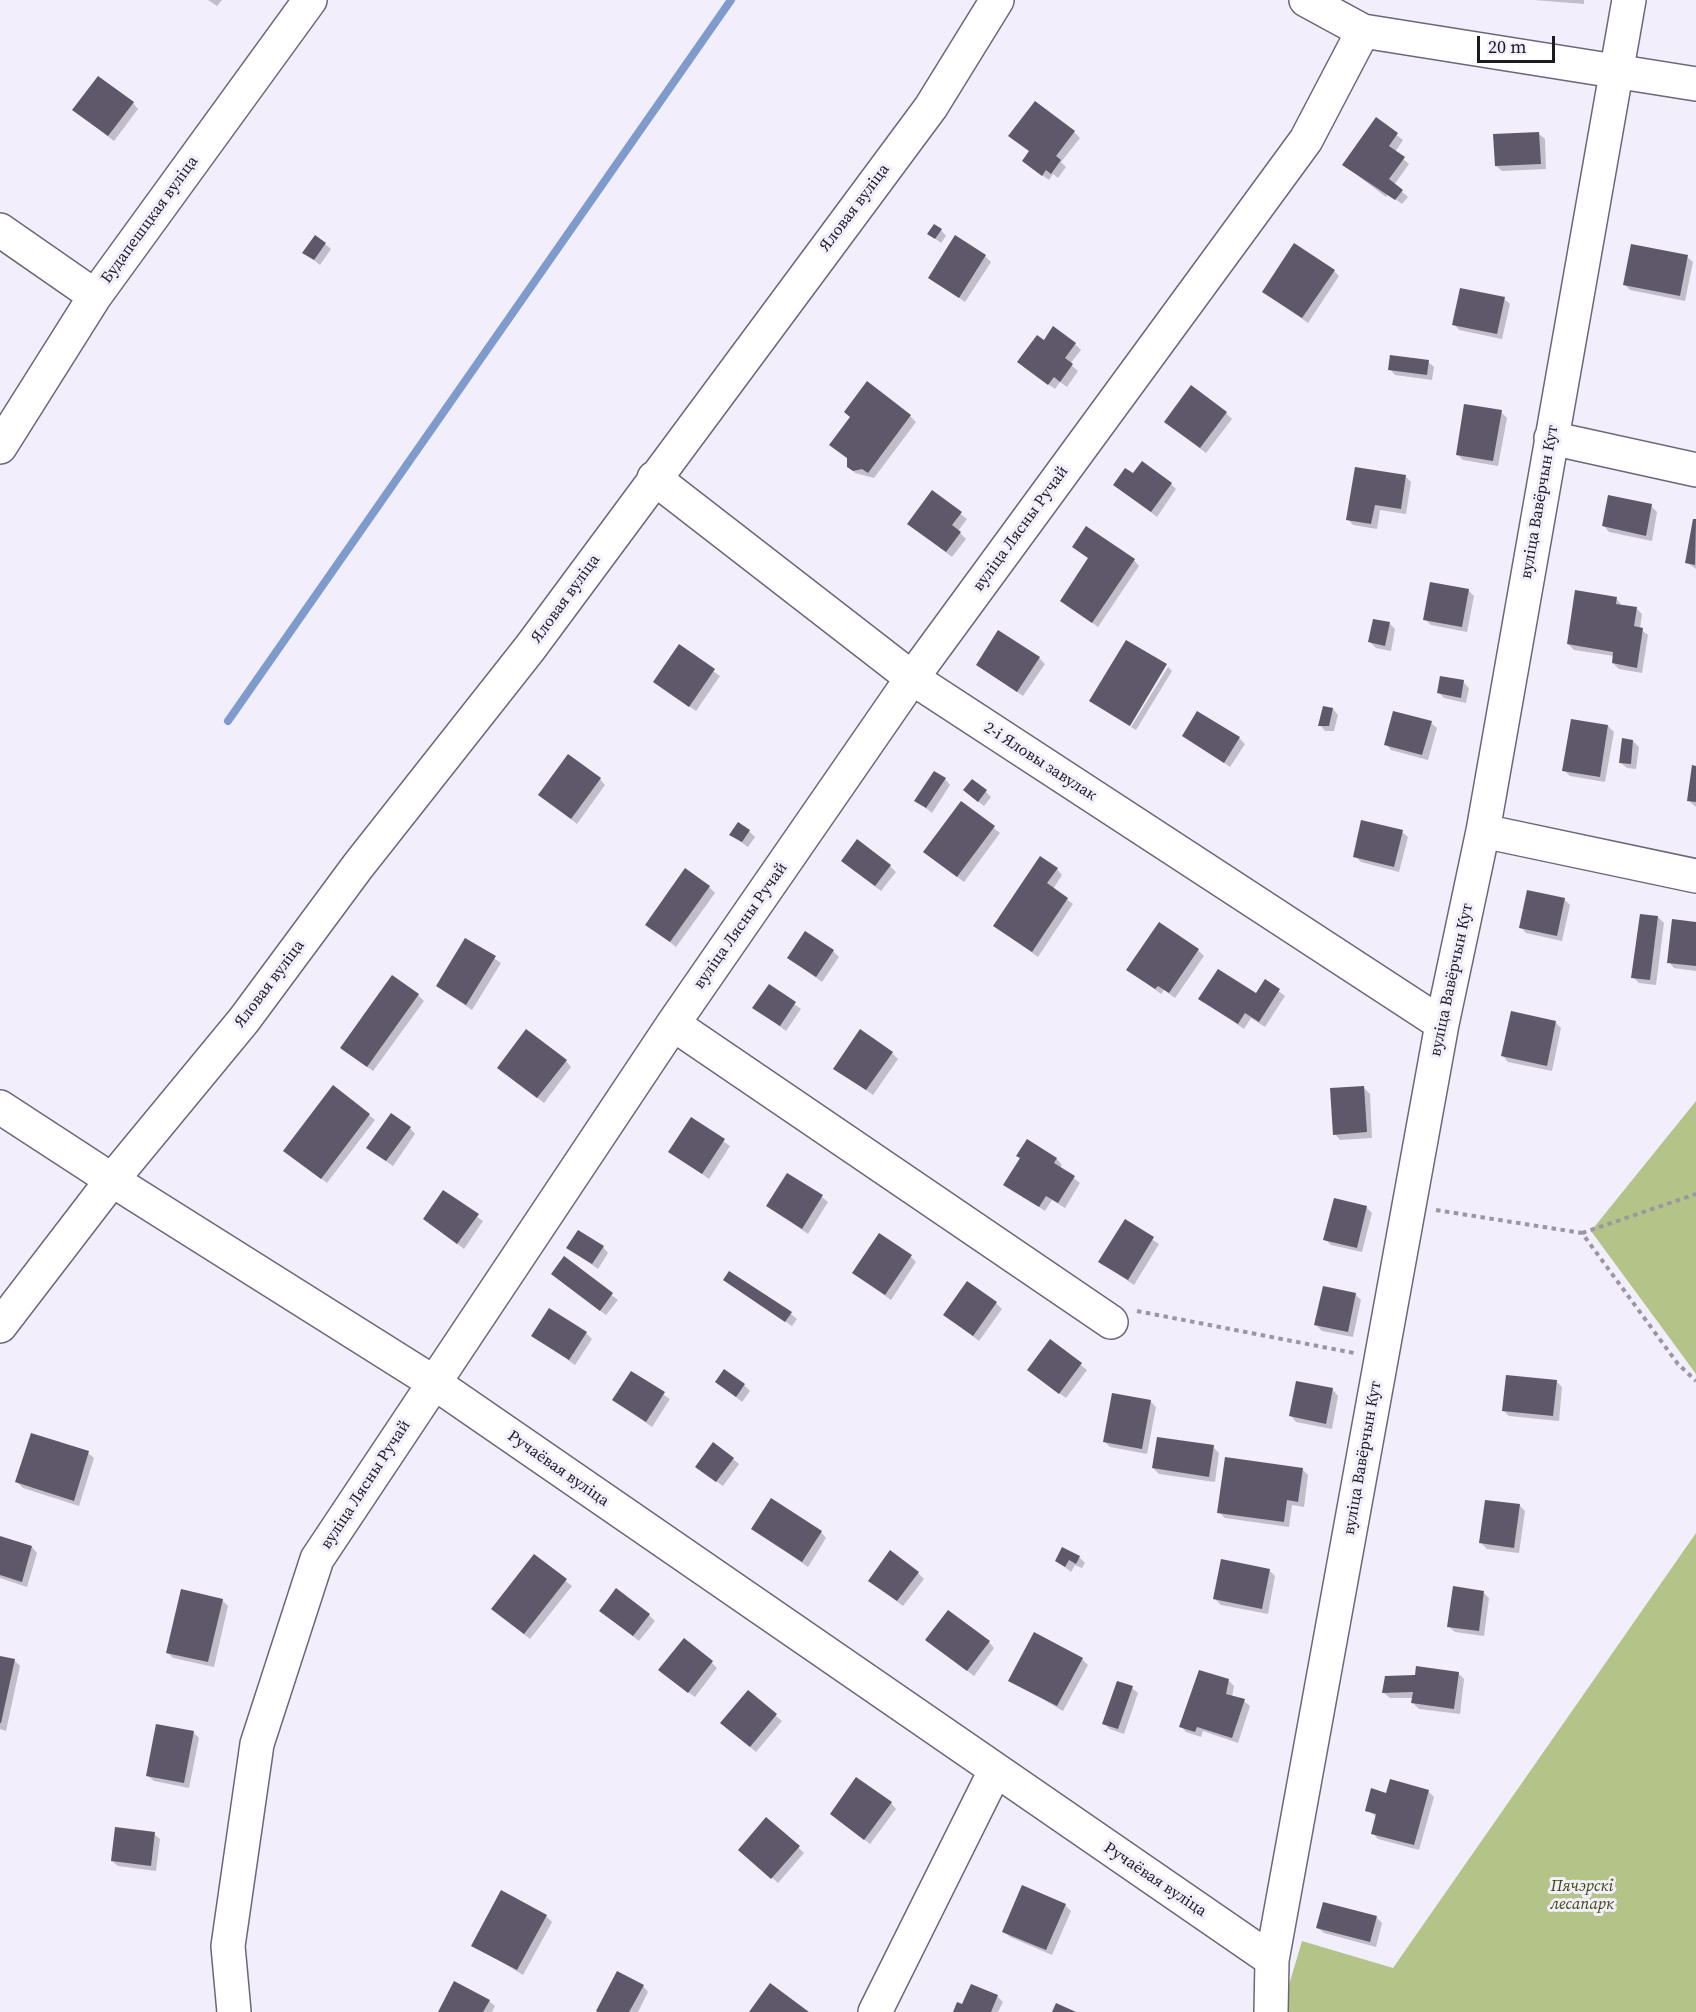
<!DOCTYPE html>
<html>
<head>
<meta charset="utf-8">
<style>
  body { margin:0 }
  #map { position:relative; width:1696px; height:2012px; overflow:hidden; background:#f2eefc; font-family:"Source Serif 4",serif }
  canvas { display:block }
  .scale { position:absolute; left:1477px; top:36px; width:78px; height:27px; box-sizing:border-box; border:3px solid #1d1a22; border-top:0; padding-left:8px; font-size:18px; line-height:21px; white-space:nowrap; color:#1d1a22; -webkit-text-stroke:4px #f2eefc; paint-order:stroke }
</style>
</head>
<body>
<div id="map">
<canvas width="1696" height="2012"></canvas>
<div class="scale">20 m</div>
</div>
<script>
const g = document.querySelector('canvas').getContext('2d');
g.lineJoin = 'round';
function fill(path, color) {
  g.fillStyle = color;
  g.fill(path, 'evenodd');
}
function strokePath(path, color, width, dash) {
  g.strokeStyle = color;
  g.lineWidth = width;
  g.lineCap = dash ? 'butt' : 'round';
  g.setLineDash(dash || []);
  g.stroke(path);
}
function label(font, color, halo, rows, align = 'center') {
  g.font = font + ' "Source Serif 4",serif';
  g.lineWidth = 6;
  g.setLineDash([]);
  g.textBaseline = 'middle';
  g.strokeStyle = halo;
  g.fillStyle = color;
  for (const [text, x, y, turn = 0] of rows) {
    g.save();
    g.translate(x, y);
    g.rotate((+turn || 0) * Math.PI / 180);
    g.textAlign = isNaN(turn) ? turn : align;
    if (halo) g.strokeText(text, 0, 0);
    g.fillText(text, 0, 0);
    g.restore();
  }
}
fill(new Path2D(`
  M1696 1101V1374L1591 1231Z
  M1696 1533V2012H1281L1302 1941 1393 1968Z`), '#b4c489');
fill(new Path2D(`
  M208 0H222L217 6Z
  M1534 0H1584V4Z
  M133 103 138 109 114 141 80 115Z
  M1376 119 1403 140 1395 152 1409 164 1394 185 1408 197 1402 204 1388 194 1386 197 1344 165Z
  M1074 132 1080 138 1061 162 1066 167 1058 178 1053 174 1049 180 1029 166 1030 152 1010 136Z
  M1539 134 1545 139 1546 169 1502 171 1496 166Z
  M941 230 946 236 941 243 929 234Z
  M325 244 331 249 320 265 304 252Z
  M985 256 991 262 965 302 930 277Z
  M1687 257 1693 262 1685 301 1630 290 1624 284Z
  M1334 271 1339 276 1308 323 1264 292Z
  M1504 299 1510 304 1502 339 1459 330 1454 324Z
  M1044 342 1075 344 1081 350 1070 364 1078 371 1067 387 1060 382 1055 389 1024 367Z
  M1428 362 1434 367 1432 380 1395 375 1390 369Z
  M1501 412 1507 418 1498 466 1463 460 1457 454Z
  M1226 413 1232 419 1206 453 1172 427Z
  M910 416 916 422 874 478 855 473 849 466 848 459 831 445Z
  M1133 475 1171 484 1176 489 1157 517 1115 485Z
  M1406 477 1411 482 1406 514 1380 510 1377 529 1353 525 1348 519Z
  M932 492 967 519 958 531 966 539 952 557 909 524Z
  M1651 506 1657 512 1652 541 1609 532 1604 526Z
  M1694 521H1696V569L1686 562Z
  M1074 547 1134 560 1139 566 1098 627 1062 601 1089 559Z
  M1468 590 1474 596 1467 632 1431 625 1425 619Z
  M1617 599 1622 606 1636 608 1642 614 1640 629 1648 635 1642 673 1619 669 1613 663 1614 656 1574 650 1568 644Z
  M1389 623 1395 629 1391 651 1376 648 1370 642Z
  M679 646 720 676 696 711 655 682Z
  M1039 658 1045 664 1023 696 978 665Z
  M1165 665 1129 726 1091 701Z
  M1168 667 1172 671 1136 730 1131 727Z
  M1463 682 1469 688 1466 703 1444 698 1438 692Z
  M1324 708 1333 709 1338 715 1334 731H1325L1320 725Z
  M1431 723 1437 728 1428 760 1391 750 1386 744Z
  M1608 726 1614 732 1605 782 1570 776 1564 770Z
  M1184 736 1239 738 1245 744 1230 767Z
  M1633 741 1639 747 1636 769 1627 768 1621 763Z
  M1696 767V807L1688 800Z
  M600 779 605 785 577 824 540 795Z
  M945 779 950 785 932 813 916 800Z
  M986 792 991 797 984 806 970 795Z
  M962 803 1000 833 964 882 925 852Z
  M749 831 755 837 748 847 731 835Z
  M1402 832 1408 837 1399 872 1361 862 1355 856Z
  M848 866H890L896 872 881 891Z
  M1057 869 1062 875 1053 889 1073 904 1038 957 995 926Z
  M709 887 715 893 676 947 647 924Z
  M1564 899 1570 905 1562 941 1526 933 1521 927Z
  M1658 917 1664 923 1656 985 1639 983 1633 977Z
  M1696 924V971L1674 968 1669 962Z
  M466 940 501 963 472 1010 437 986Z
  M1198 950 1204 956 1175 998 1164 990 1161 994 1128 969Z
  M833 951 839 957 822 982 789 958Z
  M1265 981 1285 996 1265 1027 1251 1018 1244 1029 1200 999 1256 995Z
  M769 986 801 1009 786 1031 754 1008Z
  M418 995 424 1001 373 1071 348 1053Z
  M1556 1023 1561 1028 1552 1071 1508 1062 1503 1056Z
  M892 1053 898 1059 873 1095 835 1069Z
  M566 1061 571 1067 544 1103 505 1073Z
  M1364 1088 1370 1094 1372 1138 1340 1140 1335 1134Z
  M369 1115 375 1120 327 1183 291 1156Z
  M691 1119 730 1146 709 1179 670 1151Z
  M410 1128 415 1134 393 1166 374 1153Z
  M1027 1141 1057 1159 1062 1165 1060 1168 1080 1183 1065 1208 1052 1200 1045 1211 1005 1185 1021 1159Z
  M443 1193 483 1221 464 1249 425 1219Z
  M822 1197 828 1202 808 1234 768 1206Z
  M1366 1207 1372 1213 1362 1252 1331 1245 1325 1239Z
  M1125 1221 1159 1244 1134 1285 1100 1262Z
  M603 1247 608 1253 598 1269 568 1248Z
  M911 1257 916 1262 891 1300 854 1273Z
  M564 1258 618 1300 606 1315 558 1279Z
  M725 1280 791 1314 797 1319 792 1326Z
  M1355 1294 1361 1300 1353 1337 1322 1331 1316 1325Z
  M996 1303 1002 1309 979 1341 945 1315Z
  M586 1333 592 1339 575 1365 533 1335Z
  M1051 1341 1087 1370 1066 1398 1035 1375Z
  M632 1373 670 1399 652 1427 614 1400Z
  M1556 1381 1562 1387 1559 1421 1509 1416 1503 1410Z
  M717 1382 744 1385 750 1391 742 1402Z
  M1333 1390 1338 1396 1332 1429 1296 1422 1291 1416Z
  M1150 1401 1156 1407 1147 1454 1110 1447 1104 1441Z
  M1213 1447 1219 1453 1215 1482 1159 1474 1153 1468Z
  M88 1453 94 1458 79 1506 23 1488 17 1482Z
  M733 1459 739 1464 723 1486 703 1472Z
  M1302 1469 1308 1475 1304 1507 1292 1505 1289 1527 1225 1518 1219 1512Z
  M1519 1505 1525 1511 1519 1553 1487 1549 1481 1543Z
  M753 1529 821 1532 826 1538 808 1567Z
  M0 1538 32 1547 37 1553 27 1587 0 1578Z
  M535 1556 572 1586 530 1639 499 1615Z
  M1079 1557 1085 1563 1082 1568 1075 1565 1071 1572 1057 1561Z
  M1269 1570 1275 1576 1268 1614 1221 1605 1215 1599Z
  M918 1573 924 1579 903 1606 870 1581Z
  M1484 1593 1489 1598 1484 1636 1455 1632 1449 1627Z
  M222 1600 228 1606 214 1667 173 1658 167 1652Z
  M649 1615 655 1621 639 1641 607 1616Z
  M927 1640 989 1642 994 1648 974 1676Z
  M0 1657 14 1660 20 1666 6 1731 0 1729Z
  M1082 1659 1088 1665 1063 1711 1010 1680Z
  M711 1662 717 1668 695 1697 666 1676Z
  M1458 1673 1464 1679 1460 1714 1419 1709 1413 1703V1698H1390L1384 1693 1417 1676Z
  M1228 1680 1234 1686 1232 1697 1244 1701 1250 1706 1238 1743 1203 1731 1201 1737 1186 1732 1181 1726Z
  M1132 1688 1138 1693 1124 1734 1110 1729 1104 1724Z
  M748 1692 782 1721 756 1752 728 1729Z
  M193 1732 199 1738 189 1788 154 1781 148 1776Z
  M1428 1791 1434 1797 1419 1850 1378 1839 1373 1833 1377 1817 1367 1810 1388 1795Z
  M891 1803 896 1809 870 1844 831 1814Z
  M154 1834 160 1839 156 1871 118 1866 112 1861Z
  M798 1847 804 1853 778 1883 746 1855Z
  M1065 1905 1071 1911 1052 1955 1010 1937 1004 1931Z
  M546 1916 552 1922 523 1975 473 1945Z
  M1376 1917 1382 1923 1376 1947 1324 1933 1318 1928Z
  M643 1986 648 1992 638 2012H599Z
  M997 1996 1003 2002 998 2012H955L963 2006Z
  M489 2001 495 2006 492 2012H441Z`), '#0003');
strokePath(new Path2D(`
  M228 721 731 0`), '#7e9bcc', 8);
fill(new Path2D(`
  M98 76 134 102 108 136 72 110Z
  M1035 101 1075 131 1056 156 1061 160 1051 174 1046 170 1042 176 1022 161 1029 151 1008 136Z
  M1376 117 1398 133 1389 146 1405 157 1389 179 1403 190 1395 200 1342 165Z
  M1539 132 1541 164 1495 166 1493 134Z
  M934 224 942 229 935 239 927 234Z
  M315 235 326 243 314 260 302 253Z
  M955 235 986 255 959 298 928 278Z
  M1294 243 1335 270 1302 318 1262 292Z
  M1631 244 1688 255 1680 296 1623 285Z
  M1460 288 1505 297 1497 334 1452 325Z
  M1053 326 1076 343 1065 358 1073 364 1060 382 1054 377 1048 385 1017 362 1037 335 1044 340Z
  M1390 355 1429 360 1427 375 1388 370Z
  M867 381 911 415 868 473 862 469 853 471 847 467V458L829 445 850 417 844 412Z
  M1191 385 1227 412 1200 448 1164 422Z
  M1464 404 1502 410 1493 461 1456 455Z
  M1142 461 1172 483 1151 512 1113 485 1125 468 1133 473Z
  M1355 467 1406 475 1401 509 1375 505 1371 524 1346 520Z
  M932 490 962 512 952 525 961 532 946 552 907 524Z
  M1608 495 1652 504 1646 536 1602 526Z
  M1693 519H1696L1695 565 1685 563Z
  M1086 526 1135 559 1092 623 1060 601 1088 558 1072 547Z
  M1430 582 1469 589 1462 627 1423 620Z
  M1575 590 1617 597 1616 604 1637 607 1634 626 1643 628 1637 668 1612 663 1613 652 1567 644Z
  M1373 619 1390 622 1385 646 1368 642Z
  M998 630 1040 657 1017 692 976 665Z
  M1126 640 1167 664 1130 726 1089 701Z
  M679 644 715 669 689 707 653 682Z
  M1440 676 1464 680 1461 698 1437 693Z
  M1323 706 1333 708 1329 726H1318Z
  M1197 711 1240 737 1224 763 1182 736Z
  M1393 711 1432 721 1422 755 1384 745Z
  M1571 719 1608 725 1600 777 1562 771Z
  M1622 738 1633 740 1631 764 1619 763Z
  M568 754 601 778 571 819 538 795Z
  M1692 765 1696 766V802L1687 801Z
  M934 771 946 778 926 808 914 801Z
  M972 779 987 790 978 802 963 790Z
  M961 801 995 826 957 877 923 852Z
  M1361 820 1403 830 1394 867 1353 857Z
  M738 822 750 830 742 842 729 835Z
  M857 839 891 865 875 886 841 861Z
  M1040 856 1058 868 1047 883 1068 898 1032 952 993 926Z
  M685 868 710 886 670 942 645 925Z
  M1527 890 1565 898 1557 936 1519 928Z
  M1640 914 1658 916 1650 980 1631 978Z
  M1672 919 1696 922V966L1667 963Z
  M1159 922 1199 949 1169 993 1158 986 1155 989 1126 970Z
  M805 931 834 950 816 977 787 958Z
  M465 938 496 956 466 1005 436 986Z
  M1218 969 1256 993 1265 979 1280 989 1259 1022 1245 1013 1238 1024 1198 999Z
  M392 975 419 994 367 1067 340 1048Z
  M769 984 796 1002 780 1026 752 1008Z
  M1511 1011 1556 1021 1547 1066 1501 1056Z
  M526 1029 567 1060 537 1098 497 1068Z
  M860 1029 893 1052 866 1090 833 1069Z
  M333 1085 370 1114 321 1179 283 1151Z
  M1364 1086 1367 1132 1333 1135 1330 1088Z
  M391 1113 411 1127 386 1161 366 1148Z
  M691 1117 725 1139 702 1174 668 1152Z
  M1027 1139 1057 1158 1054 1163 1075 1176 1058 1203 1046 1196 1039 1207 1003 1185 1020 1158 1016 1156Z
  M787 1173 823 1195 802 1229 766 1206Z
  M443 1190 479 1214 457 1244 423 1219Z
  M1334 1198 1367 1206 1357 1248 1323 1240Z
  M1125 1219 1154 1237 1128 1280 1098 1262Z
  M578 1230 604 1246 592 1264 566 1248Z
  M879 1233 912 1255 885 1295 852 1273Z
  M564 1256 613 1293 600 1311 551 1274Z
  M729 1271 792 1312 785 1322 723 1280Z
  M967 1281 997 1302 973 1336 943 1315Z
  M1323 1286 1356 1293 1348 1332 1314 1325Z
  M549 1308 587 1332 569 1360 531 1336Z
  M1050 1339 1082 1363 1059 1394 1027 1370Z
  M724 1369 745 1384 736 1397 715 1382Z
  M631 1371 665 1392 646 1422 612 1400Z
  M1506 1375 1557 1380 1553 1416 1502 1411Z
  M1296 1381 1333 1388 1326 1424 1289 1416Z
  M1112 1393 1151 1400 1142 1449 1103 1442Z
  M31 1433 89 1451 74 1501 15 1482Z
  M1157 1437 1214 1445 1209 1477 1152 1468Z
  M713 1442 734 1458 716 1482 695 1467Z
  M1225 1457 1303 1468 1298 1502 1287 1500 1284 1522 1217 1513Z
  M771 1498 822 1531 802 1562 751 1529Z
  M1485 1500 1520 1504 1514 1548 1479 1543Z
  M0 1536 32 1546 22 1582 0 1575Z
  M1062 1547 1080 1556 1076 1564 1069 1560 1065 1567 1055 1561Z
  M890 1550 919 1572 897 1601 868 1581Z
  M534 1554 567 1579 524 1634 491 1609Z
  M1221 1559 1270 1569 1262 1609 1213 1599Z
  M1453 1586 1484 1591 1479 1631 1447 1627Z
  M616 1588 650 1614 633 1636 599 1611Z
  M181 1589 223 1599 208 1662 166 1653Z
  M948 1610 990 1641 967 1671 925 1640Z
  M1034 1632 1083 1658 1057 1706 1008 1681Z
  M684 1638 713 1661 688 1693 658 1670Z
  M0 1656 15 1659 1 1723H0Z
  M1416 1666 1459 1672 1454 1709 1411 1703 1413 1692 1382 1693 1385 1676 1415 1675Z
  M1199 1670 1229 1679 1226 1694 1245 1699 1232 1738 1197 1727 1195 1732 1179 1727Z
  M1117 1681 1133 1686 1118 1729 1102 1724Z
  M748 1690 777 1714 750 1747 720 1723Z
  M156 1724 194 1731 184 1783 146 1776Z
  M856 1777 892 1802 864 1840 830 1814Z
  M1390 1779 1429 1790 1414 1845 1371 1834 1376 1814 1365 1811 1371 1788 1386 1793Z
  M766 1817 800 1846 771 1879 738 1850Z
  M115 1827 155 1832 151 1866 111 1861Z
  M1022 1885 1066 1904 1046 1950 1002 1932Z
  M501 1890 547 1915 517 1970 471 1946Z
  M1323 1902 1377 1916 1370 1942 1316 1928Z
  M617 1971 644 1985 629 2012H598L596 2011Z
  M454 1981 490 2000 483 2012H438Z
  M770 1983 809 2012H749Z
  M971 1984 998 1995 991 2012H953L957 2002 962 2004Z
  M1056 2003 1076 2012H1052Z`), '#5f586b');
const minor = new Path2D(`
  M1306 0 1363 31 1696 84
  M0 230 95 296
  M1551 438 1696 470
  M0 447 95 296 310 0
  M654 478 912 678 1442 1024
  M1483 831 1696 876
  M673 1024 1111 1322
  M0 1107 112 1180 433 1382 1272 1960 1271 2012
  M0 1326 112 1180 244 1020 358 866 530 648 931 107 997 0
  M1272 1960 1442 1024 1483 831 1629 0
  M234 2012 228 1946 257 1744 317 1559 673 1024 912 678 1306 140 1363 31
  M875 2012 995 1771`);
strokePath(minor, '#6d667a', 36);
strokePath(new Path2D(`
  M1436 1210 1582 1233 1678 1364 1696 1381
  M1582 1233 1696 1194
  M1137 1311 1354 1353`), '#9a96a2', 4, [4.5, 4.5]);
strokePath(minor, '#fff', 33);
label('16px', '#1d1a22', '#f2eefc', [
  ["Яловая вуліца",855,208,-53],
  ["Будапешцкая вуліца",150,220,-54],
  ["вуліца Вавёрчын Кут",1540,502,-80],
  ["вуліца Лясны Ручай",1021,529,-54],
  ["Яловая вуліца",566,599,-54],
  ["2-і Яловы завулак",1040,762,33],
  ["вуліца Лясны Ручай",741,926,-55],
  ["вуліца Вавёрчын Кут",1452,980,-78],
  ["Яловая вуліца",270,984,-53],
  ["вуліца Вавёрчын Кут",1363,1458,-80],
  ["Ручаёвая вуліца",558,1469,35],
  ["вуліца Лясны Ручай",366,1485,-57],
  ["Ручаёвая вуліца",1155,1880,34]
]);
label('italic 16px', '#3a4701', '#f2eefc', [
  ["Пячэрскі",1582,1887],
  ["лесапарк",1582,1905]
]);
</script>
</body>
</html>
